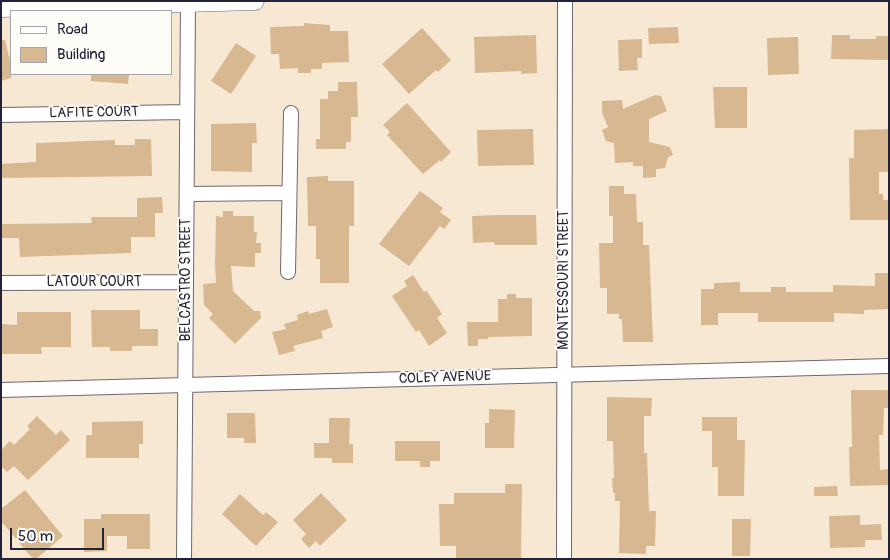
<!DOCTYPE html>
<html>
<head>
<meta charset="utf-8">
<style>
  body { margin:0 }
  #map { position:relative; width:890px; height:560px; overflow:hidden; background:#f7e8d3; font-family:Pangolin,sans-serif }
  canvas { display:block }
  .frame { position:absolute; inset:0; border:2px solid #22223b; pointer-events:none }
  .legend { position:absolute; left:10px; top:10px; width:162px; height:65px; box-sizing:border-box; background:#fdfcf7; border:1px solid #a5a5ac; margin:0; padding:6px 9px; list-style:none; font-size:15px; color:#22223b }
  .legend li { display:flex; align-items:center; gap:10px; height:25px }
  .legend b { width:25px; border:1px solid #a5a5ac }
  .scale { position:absolute; left:10px; top:528px; width:94px; height:22px; box-sizing:border-box; border:2px solid #22223b; border-top:0; padding-left:6px; font-size:15px; line-height:18px; white-space:nowrap; color:#22223b; -webkit-text-stroke:4px #fdfcf7; paint-order:stroke }
</style>
</head>
<body>
<div id="map">
<canvas width="890" height="560"></canvas>
<div class="frame"></div>
<ul class="legend">
<li><b style="height:6px;background:#fff"></b>Road</li>
<li><b style="height:14px;background:#d8b891"></b>Building</li>
</ul>
<div class="scale">50 m</div>
</div>
<script>
const g = document.querySelector('canvas').getContext('2d');
g.lineJoin = 'round';
function fill(path, color) {
  g.fillStyle = color;
  g.fill(path, 'evenodd');
}
function strokePath(path, color, width, dash) {
  g.strokeStyle = color;
  g.lineWidth = width;
  g.lineCap = dash ? 'butt' : 'round';
  g.setLineDash(dash || []);
  g.stroke(path);
}
function label(font, color, halo, rows, align = 'center') {
  g.font = font + ' Pangolin,sans-serif';
  g.lineWidth = 4;
  g.setLineDash([]);
  g.textBaseline = 'middle';
  g.strokeStyle = halo;
  g.fillStyle = color;
  for (const [text, x, y, turn = 0] of rows) {
    g.save();
    g.translate(x, y);
    g.rotate((+turn || 0) * Math.PI / 180);
    g.textAlign = isNaN(turn) ? turn : align;
    if (halo) g.strokeText(text, 0, 0);
    g.fillText(text, 0, 0);
    g.restore();
  }
}
fill(new Path2D(`
  M304 23 330 25V31H348L349 62 322 63V69H311V73H298V68L280 69 279 54H271L270 27 304 26Z
  M678 27 679 43 649 44 648 28Z
  M422 28 451 60 438 72 436 70 409 94 382 64Z
  M536 35 537 73 521 74V71L475 73 474 37Z
  M832 35H850V39H876V36H889V60L831 59Z
  M798 37 799 74 768 75 767 38Z
  M642 39V58H637L638 70 619 71 618 40Z
  M1 40H5L11 65V78L1 81Z
  M236 43 256 56 231 94 211 81Z
  M91 74H129L128 84 91 81Z
  M338 82H357L358 117H351V142H346V149H316V139H320V99H328V91H338Z
  M713 87H747V128H715Z
  M655 95 661 96 667 111 649 119V142L670 147 673 155 668 157 665 168 656 169V177L643 178V166H633V162L615 163 614 143 606 141 602 130 608 127 602 113V101L622 100 623 109Z
  M407 103 451 152 441 162 440 160 423 174 387 135 390 132 383 125Z
  M256 123 257 143H252V172L211 171V124Z
  M533 129 534 165 478 166 477 130Z
  M889 129V172H879V194H883V200H889V220H850L849 158H854V130Z
  M135 139H151L152 176 1 178V164L36 162V143L115 140V145H135Z
  M328 176V181H354V226H349V283H320V259H316V226H308L307 177Z
  M609 186H624V194H636L637 222H643V245H649L653 342H623L622 319H619V314H607V288H600L599 243H613V216H609Z
  M420 191 443 208 440 212 451 220 444 229 440 226 409 266 379 244Z
  M162 197 163 213H155V237H131V253L20 257 19 238H1V224L92 223 91 217H137V198Z
  M223 211H233V216H254V232H257L256 243H261V253H255V267L231 266 233 291 254 311H260L261 318 235 344 209 318 213 314 204 305 203 284 216 283 215 264 216 216 223 217Z
  M499 215H536L537 245H495L494 242 473 243 472 216Z
  M875 273H889V309L864 310V314L834 313V322H758V313H718V325H701V289H714V283L740 282V292H771V287H786V292H833V285L875 286Z
  M413 275 424 292 426 290 442 314 437 318 447 333 429 346 419 330 416 332 392 296 407 286 404 281Z
  M507 294H516V298H532V336L488 337V339H478V346H468L467 322H498V299H507Z
  M327 309 333 327 321 331 323 338 293 346 295 351 279 355 272 332 286 329 284 324 298 320 297 315 308 311 309 314Z
  M91 310H140V329H158V346H132V351H110V347H92Z
  M17 312H71V347H41L42 354H1V324L17 325Z
  M851 390H889V408H884L883 435H879L880 470 889 469V485L850 486 849 447H852Z
  M607 397 652 398 651 416H644V453H647L649 511H656L655 546H646V554L619 553 620 501H615V493H613L612 478H614L613 441H607Z
  M489 409 515 410 514 448H485V423H489Z
  M227 413H255L256 443H244V438H227Z
  M37 416 56 435 61 430 70 440 28 480 14 466 7 472 1 466V450L10 441 14 445 30 429 27 426Z
  M702 417H737V440H745L744 496H718V467H712V431H702Z
  M329 418H350L349 444H353V463H332V458H314V443H329Z
  M143 421V444H139V458H86V435H92V422Z
  M395 441H440V461H430V467H420V461H395Z
  M505 484H522L521 558 456 559V546H440L439 504H454V493H505Z
  M837 486 838 496H814V487Z
  M25 490 63 536 36 559H33L1 521V509Z
  M321 493 347 520 320 546 316 541 309 548 301 539 306 534 293 520Z
  M240 494 263 515 266 512 278 522 256 546 222 514Z
  M101 514H150V549H127V536H107V551L84 552V519H101Z
  M860 515V525L881 524 882 540H865V547L830 548 829 516Z
  M732 519H751L750 556H732Z`), '#d8b891');
const minor = new Path2D(`
  M1 115 187 112
  M187 194 289 193
  M288 272 291 113
  M1 283 186 282
  M1 390 889 366
  M184 559 188 1
  M564 559 565 1`);
const tertiary = new Path2D(`
  M1 8 255 1`);
strokePath(minor, '#6d6770', 16);
strokePath(tertiary, '#6d6770', 19);
strokePath(minor, '#fff', 14);
strokePath(tertiary, '#fff', 18);
label('14px', '#22223b', '#fdfcf7', [
  ["LAFITE COURT",94,113,-1],
  ["BELCASTRO STREET",186,280,-90],
  ["MONTESSOURI STREET",564,280,-90],
  ["LATOUR COURT",94,282],
  ["COLEY AVENUE",445,378,-2]
]);
</script>
</body>
</html>
